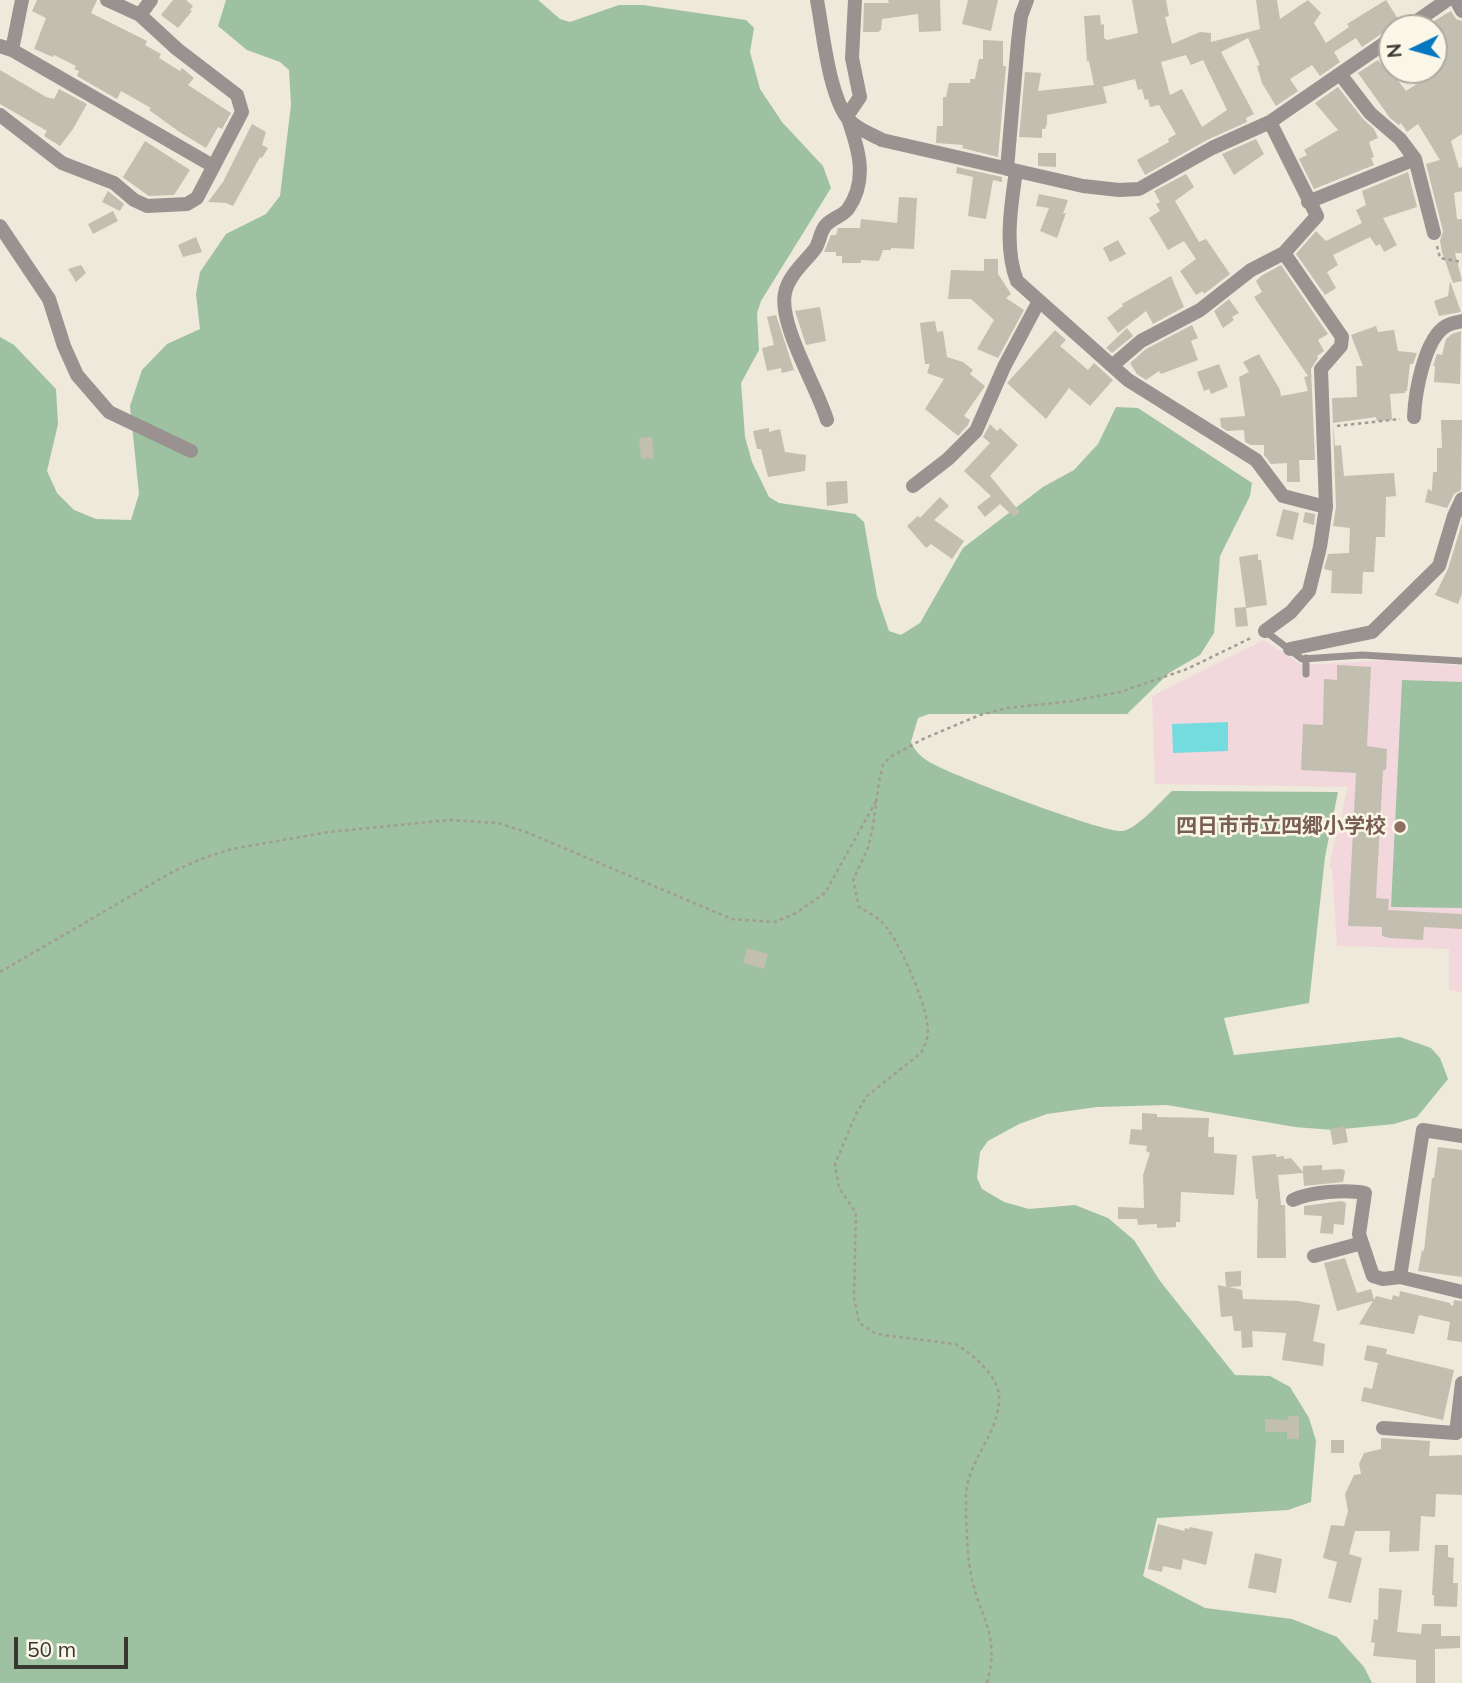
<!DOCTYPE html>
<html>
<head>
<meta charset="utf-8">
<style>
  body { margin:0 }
  #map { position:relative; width:1462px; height:1683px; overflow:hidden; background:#eee9da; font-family:Mulish,sans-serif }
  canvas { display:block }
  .north { position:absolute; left:1378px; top:14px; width:70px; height:70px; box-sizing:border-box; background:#fbf7e8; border:2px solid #adaa9f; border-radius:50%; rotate:265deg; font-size:19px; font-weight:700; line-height:28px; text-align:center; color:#393731 }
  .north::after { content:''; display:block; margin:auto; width:24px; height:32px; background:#0378c1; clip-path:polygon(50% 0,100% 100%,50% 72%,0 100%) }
  .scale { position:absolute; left:14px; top:1637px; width:114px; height:32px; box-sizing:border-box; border:4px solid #393731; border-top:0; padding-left:9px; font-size:21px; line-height:24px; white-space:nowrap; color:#393731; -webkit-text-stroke:5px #fbf7e8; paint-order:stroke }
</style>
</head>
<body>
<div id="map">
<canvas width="1462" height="1683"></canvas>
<div class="north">N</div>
<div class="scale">50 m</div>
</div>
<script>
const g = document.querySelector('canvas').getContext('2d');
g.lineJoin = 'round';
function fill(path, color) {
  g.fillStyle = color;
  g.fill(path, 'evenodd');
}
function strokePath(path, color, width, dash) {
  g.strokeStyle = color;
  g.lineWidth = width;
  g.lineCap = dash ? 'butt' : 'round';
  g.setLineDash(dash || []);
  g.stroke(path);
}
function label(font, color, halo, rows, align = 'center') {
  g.font = font + ' Mulish,"Noto Sans JP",sans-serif';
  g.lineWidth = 5;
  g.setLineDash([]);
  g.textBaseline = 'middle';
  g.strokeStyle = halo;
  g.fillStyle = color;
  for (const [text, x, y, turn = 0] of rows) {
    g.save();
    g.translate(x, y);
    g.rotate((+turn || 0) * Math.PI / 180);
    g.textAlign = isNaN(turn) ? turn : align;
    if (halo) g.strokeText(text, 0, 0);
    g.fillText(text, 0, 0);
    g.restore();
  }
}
fill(new Path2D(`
  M1264 640 1302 665 1391 660 1462 666V992L1449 990V949L1337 946 1332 869 1329 866 1348 787 1155 784 1152 696Z`), '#f2d8dd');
fill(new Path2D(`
  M226 0H538L560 19 570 22 619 5H643L746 20 754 28 750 52 760 89 782 122 823 166 831 188 761 301 757 313 759 350 741 383 745 437 752 462 769 497 779 503 855 514 864 522 877 596 889 631 901 635 920 623 963 548 1043 487 1074 470 1098 444 1116 407 1138 408 1252 483 1250 496 1220 556 1214 633 1200 655 1169 673 1127 714H929L918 718 911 742C916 754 925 760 937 766 961 778 1105 834 1123 831 1137 829 1161 801 1172 791L1338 792 1325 857 1309 1003 1224 1018 1234 1055 1400 1037 1431 1048 1440 1058 1448 1079 1417 1117 1394 1124 1333 1130 1295 1127 1167 1105 1097 1107 1047 1114 1019 1124 988 1141 980 1152 977 1178 982 1189 1004 1202 1029 1209 1075 1205 1108 1218 1134 1240 1160 1281 1235 1375 1270 1376 1290 1387 1309 1418 1316 1441 1311 1502 1288 1510 1157 1518 1143 1576 1205 1608 1292 1619 1337 1637 1364 1667 1372 1683H0V337L14 345 56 389 58 424 47 471 57 493 74 510 96 519 131 520 139 494 130 406 142 370 167 344 200 329 196 294 200 272 226 234 266 214 280 196 291 105 289 70 280 62 247 50 218 26Z
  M1402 680 1462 682V908L1391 907Z`), '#9dc1a1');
fill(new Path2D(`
  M1228 722V751L1173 753 1172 724Z`), '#74dcde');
fill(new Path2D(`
  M37 0H97L91 13 147 41 145 45 161 54 159 58 180 71 182 68 194 78 188 85 231 113 222 129 218 127 206 148 178 131 149 110 151 108 121 91 117 99 77 76 79 71 74 69 76 66 54 55 53 57 34 49 46 18 32 11Z
  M173 0H186L193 6 190 10 192 11 178 28 161 15Z
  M888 0H940L941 31 919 32 918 14 882 19 881 30 878 32H863L864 3H889Z
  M968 0H998L991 31 962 24Z
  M1132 0H1166L1169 16 1165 17 1172 44 1200 32 1211 33V42L1260 29 1256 0H1277L1280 19 1308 0 1321 13 1314 23 1326 43 1349 27 1347 24 1386 0 1400 22 1397 28 1387 30 1362 47 1356 38 1334 52 1340 62 1320 76 1312 65 1290 79 1298 91 1276 106 1262 83 1257 66 1260 65 1248 38 1221 52 1254 114 1246 118 1247 122 1207 140 1145 175 1137 160 1169 142 1168 139 1176 134 1159 105 1150 107 1148 99 1145 100 1142 89 1138 90 1135 79 1103 87 1107 103 1047 115V124L1045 129H1042V138L1019 137 1025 72 1041 73 1038 91 1094 85 1089 61H1087L1084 16 1100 15 1101 25 1104 24V38L1107 40 1138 33ZM1186 55 1191 65 1203 60 1227 110 1202 127 1182 89 1170 95 1161 62Z
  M1451 11 1456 19 1462 21V134L1451 141 1459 168 1462 167V191L1454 193 1457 219H1462V253H1455L1462 281 1453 283 1442 252 1440 241 1443 231 1426 164 1440 160 1418 124 1407 132 1401 123 1399 125 1390 118 1358 73 1378 60 1388 72 1390 70 1406 91 1430 75 1426 70H1434V21Z
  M983 40 1003 41V66H1006L998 157 962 148 963 145 936 143 937 126H943V97H946L949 83H970V79H975L979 59H983Z
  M0 70 46 97 54 99 59 89 87 104 73 129 60 146 44 136 47 131 0 104Z
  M1338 87 1363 119 1374 129 1378 138 1369 142 1374 157 1371 158 1374 165 1314 189 1299 159 1307 155 1304 150 1338 130 1315 103Z
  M252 124 266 132 262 145 268 148 262 158 260 157 233 206 226 203 208 202 223 182Z
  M1256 139 1264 154 1234 175 1222 154Z
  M145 141 190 170 174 195 149 196 121 176 123 177Z
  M1038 153H1056V167L1038 166Z
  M957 167 1002 177V182L993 180 986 219 968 216 973 177 956 173Z
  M1408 172 1417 207 1383 218 1397 245 1384 252 1380 244 1376 246 1370 237 1333 255 1338 265 1327 272 1336 288 1325 295 1296 254 1316 231 1326 241 1362 223 1356 210 1366 205 1362 191Z
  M1186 174 1194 187 1175 201 1199 242 1206 239 1230 274 1204 294 1203 291 1196 295 1180 271 1196 259 1184 241 1168 250 1149 218 1160 211 1156 204 1160 202 1154 191Z
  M108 191 124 204 120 211 102 202Z
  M1039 194 1068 200 1063 214 1066 213 1057 238 1040 231 1049 208 1036 206Z
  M899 197 917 198 914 249 891 248V250H883L879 261 861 260V263H842V256H836V252H824L831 235H836L838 228H860L861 219 897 223Z
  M113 211 118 221 93 234 88 224Z
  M196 237 202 252 183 257 178 245Z
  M1118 240 1126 254 1110 262 1103 248Z
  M984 259H998V274L1011 294 1006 298 1024 310 998 358 977 349 994 320 971 299H948L951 270 984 271Z
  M81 265 86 273 76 282 68 269Z
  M1281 265 1328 334 1318 340 1324 351 1317 356 1318 358 1311 369 1315 460H1299L1300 482H1287V463L1271 464 1264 455V445H1251L1245 442 1244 430 1227 431 1221 427 1220 418 1245 416 1239 377 1249 372 1243 362 1259 354 1280 390 1281 396 1308 391 1304 377 1308 376 1254 297 1262 292 1256 281 1261 276Z
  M1171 276 1184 307 1153 324 1146 311 1118 333 1107 318 1123 306 1122 304Z
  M1450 281 1461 312 1439 316 1434 301 1448 296Z
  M1229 299 1239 313 1232 317 1234 320 1223 328 1214 311Z
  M820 307 826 341 806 345 795 311Z
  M776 315 794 370 782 373 781 368 767 371 762 348 774 345 767 317Z
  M935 321 937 332 943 331 947 357 963 362 973 370 970 374 985 386 964 416 970 420 968 425 958 436 925 409 944 379 927 373 930 364H925L920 323Z
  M1192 325 1198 338 1191 341 1198 360 1161 374 1159 371 1146 380 1137 374 1130 363 1146 349Z
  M1376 326 1378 332 1394 330 1398 351 1417 353 1413 364H1410L1407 391H1405V393L1390 394 1392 420 1377 421 1376 417 1333 423 1335 446 1341 445 1344 476 1394 473 1396 496 1386 497 1385 537H1376L1374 572H1363L1362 594 1331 593 1332 571 1324 569 1328 554 1349 553 1350 528 1333 526 1336 507 1332 398 1357 397 1356 366H1363L1351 335Z
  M1127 328 1133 336 1112 353 1106 348Z
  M1055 330 1066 340 1060 346 1088 370 1094 363 1113 380 1090 406 1069 388 1046 419 1007 383Z
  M1461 331 1460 384 1434 382 1435 366H1433L1437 354 1442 355 1446 339 1452 334Z
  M1219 364 1228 387 1211 394 1209 389 1204 391 1197 372Z
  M1441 420H1462L1461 490 1454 494 1447 508 1425 502 1428 489 1432 491 1433 472H1437V448H1442Z
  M990 424 997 431 1000 428 1018 445 990 476 1020 512 1014 517 1000 504 985 517 977 507 991 496 964 471 990 443 983 437Z
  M769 428V432L780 429 785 452 806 455 805 471 768 477 761 449H757L753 431Z
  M652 437 654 458 641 459 639 438Z
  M843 481H847L848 503 827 506 826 482Z
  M940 497 949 506 934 520 964 541 952 559 931 544 926 548 907 526 918 516 920 518Z
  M1283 509 1299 513 1293 540 1276 536Z
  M1305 512 1315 514 1314 525 1303 522Z
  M1462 523V594L1458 604 1455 603 1435 595 1448 569Z
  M1258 554V560H1261L1267 605 1246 608 1248 626 1236 627 1234 608 1246 607 1239 557Z
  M1337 665 1371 667 1367 746 1387 749 1386 770H1383L1376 898 1389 899 1388 910 1462 914V929L1424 927 1423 940 1389 938 1382 936V927L1348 926 1356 773 1301 770 1303 724 1323 725 1324 679 1337 680Z
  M747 948 768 954 764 969 743 963Z
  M1142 1113 1157 1114V1117L1209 1118 1208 1137H1214V1153L1237 1155 1234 1195 1181 1192 1180 1222H1176V1227L1157 1228V1224L1138 1225 1137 1219H1118V1207L1144 1208 1143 1175 1150 1153 1146 1151 1147 1146 1129 1144 1131 1129 1142 1130Z
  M1345 1126 1348 1142 1333 1145 1330 1129Z
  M1438 1147 1462 1150V1277L1418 1271 1422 1250 1424 1251 1432 1178H1434Z
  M1276 1154V1157L1284 1156V1159L1291 1158 1303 1172V1166L1322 1165V1170L1342 1169 1345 1171 1343 1182 1304 1186 1303 1173 1278 1175 1281 1205H1285L1286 1258H1257L1258 1199H1256L1252 1156Z
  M1341 1201 1346 1203 1344 1225 1334 1224 1333 1234 1320 1233 1322 1216 1304 1215V1206Z
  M1345 1258 1357 1293 1371 1289 1374 1300 1376 1296 1392 1300 1393 1295 1399 1297 1400 1291 1450 1303V1305L1453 1306 1454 1300 1462 1301V1342L1447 1340 1450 1322 1419 1315 1414 1334 1359 1324 1373 1301 1337 1311 1324 1263Z
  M1241 1271V1286L1229 1287 1242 1290 1243 1299 1298 1301 1320 1305 1313 1341 1325 1344 1323 1366 1282 1360 1286 1333 1252 1331 1253 1347 1242 1348 1241 1331H1234L1232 1316 1221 1317 1218 1285 1226 1287 1225 1272Z
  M1367 1345 1387 1349 1386 1354 1454 1370 1443 1420 1361 1401 1364 1387 1372 1389 1378 1363 1364 1360Z
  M1288 1416H1299V1439H1287V1432H1265V1419L1288 1420Z
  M1381 1438 1430 1441 1429 1456 1462 1455V1495L1436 1494 1435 1517 1421 1516 1419 1551 1389 1552 1390 1531H1355L1349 1554 1362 1558 1351 1603 1328 1598 1337 1562 1323 1558 1331 1525 1344 1526 1348 1511 1345 1494 1354 1475 1361 1474 1359 1464 1364 1453 1381 1449Z
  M1331 1440H1344V1453H1331Z
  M1158 1524 1184 1531 1185 1528 1189 1529 1190 1527 1213 1532 1206 1565 1183 1559 1181 1570 1163 1566 1162 1572 1148 1569Z
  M1435 1545H1448V1557L1454 1558 1453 1583H1458L1457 1607 1434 1606V1595H1432Z
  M1255 1553 1282 1559 1276 1593 1248 1588Z
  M1379 1588 1402 1590 1397 1632 1421 1634 1422 1624H1441V1636H1460V1648L1435 1649V1683H1416V1660L1373 1656 1375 1643 1371 1642 1374 1619 1378 1620Z`), '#c2beb0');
strokePath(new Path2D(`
  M1437 246 1440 258 1462 262
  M1337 426 1400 419
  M0 972 174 871 206 857 232 849 329 832 449 820 498 823 526 832 732 919 775 922 796 913 825 893 876 801
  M987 1683C1000 1637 982 1621 972 1580 967 1557 966 1525 966 1501 964 1462 1001 1434 999 1395 997 1375 972 1353 955 1344L883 1335 875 1333 859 1323 854 1297 856 1213 839 1188 835 1164 856 1114 867 1096 921 1053C927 1043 929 1033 927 1022 924 999 898 938 882 922 876 916 866 911 859 907L853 880 868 848 873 826 879 782 883 765 890 757 925 738 980 715 1007 708 1072 701 1120 692 1187 669 1253 637`), '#a19d92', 2.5, [3.5, 3.5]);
strokePath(new Path2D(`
  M1265 631 1302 659 1362 655 1462 661
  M1306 658V674`), '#999291', 7);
strokePath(new Path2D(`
  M817 0C823 32 829 97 849 120 857 129 871 134 882 140L1083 186 1119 190 1139 189 1212 148 1270 122 1392 38
  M1456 0 1462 11
  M140 15 151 0
  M1407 28 1447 0
  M0 46 12 50 22 0
  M12 50 213 166
  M1340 74 1370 113 1400 139 1415 159 1434 233
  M0 115 62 163 114 183 134 200 147 206 187 204 197 198 242 112 237 95 177 49 140 15 107 0
  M1007 169 1018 41 1021 16 1027 0
  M1016 171C1011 206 1004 248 1017 281L1128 380 1256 460 1283 496 1326 507
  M1308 202 1415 159
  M0 226 49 299 64 346 77 375 109 412 191 451
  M1113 365 1141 341 1200 310 1251 270 1284 253
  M1414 417C1415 394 1424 339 1446 326 1451 323 1457 322 1462 321
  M827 420C818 389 778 324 785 293 788 276 805 262 815 249 820 242 820 231 826 225 832 218 843 216 848 209 869 179 858 147 847 116L860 97 852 58 855 0
  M913 486 948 459 976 431 1004 367 1039 301
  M1265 631 1291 612 1309 591 1320 547 1326 507 1321 369 1341 346 1342 337 1284 253 1317 216 1270 122
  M1290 649 1372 632 1439 566 1454 516 1462 499
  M1293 1200C1310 1192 1346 1189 1365 1193L1359 1234 1373 1276 1383 1279 1400 1277 1462 1292
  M1314 1256 1362 1243
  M1400 1277 1423 1130 1462 1136
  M1383 1428 1456 1433 1462 1383`), '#999291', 14);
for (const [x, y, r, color] of [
  [1400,827,7,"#8d6e63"]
]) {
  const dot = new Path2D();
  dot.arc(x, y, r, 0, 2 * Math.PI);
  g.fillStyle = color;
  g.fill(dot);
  strokePath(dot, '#fbf7e8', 2.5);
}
label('bold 21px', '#785e54', '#fbf7e8', [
  ["四日市市立四郷小学校",1386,827]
], 'right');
</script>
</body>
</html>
